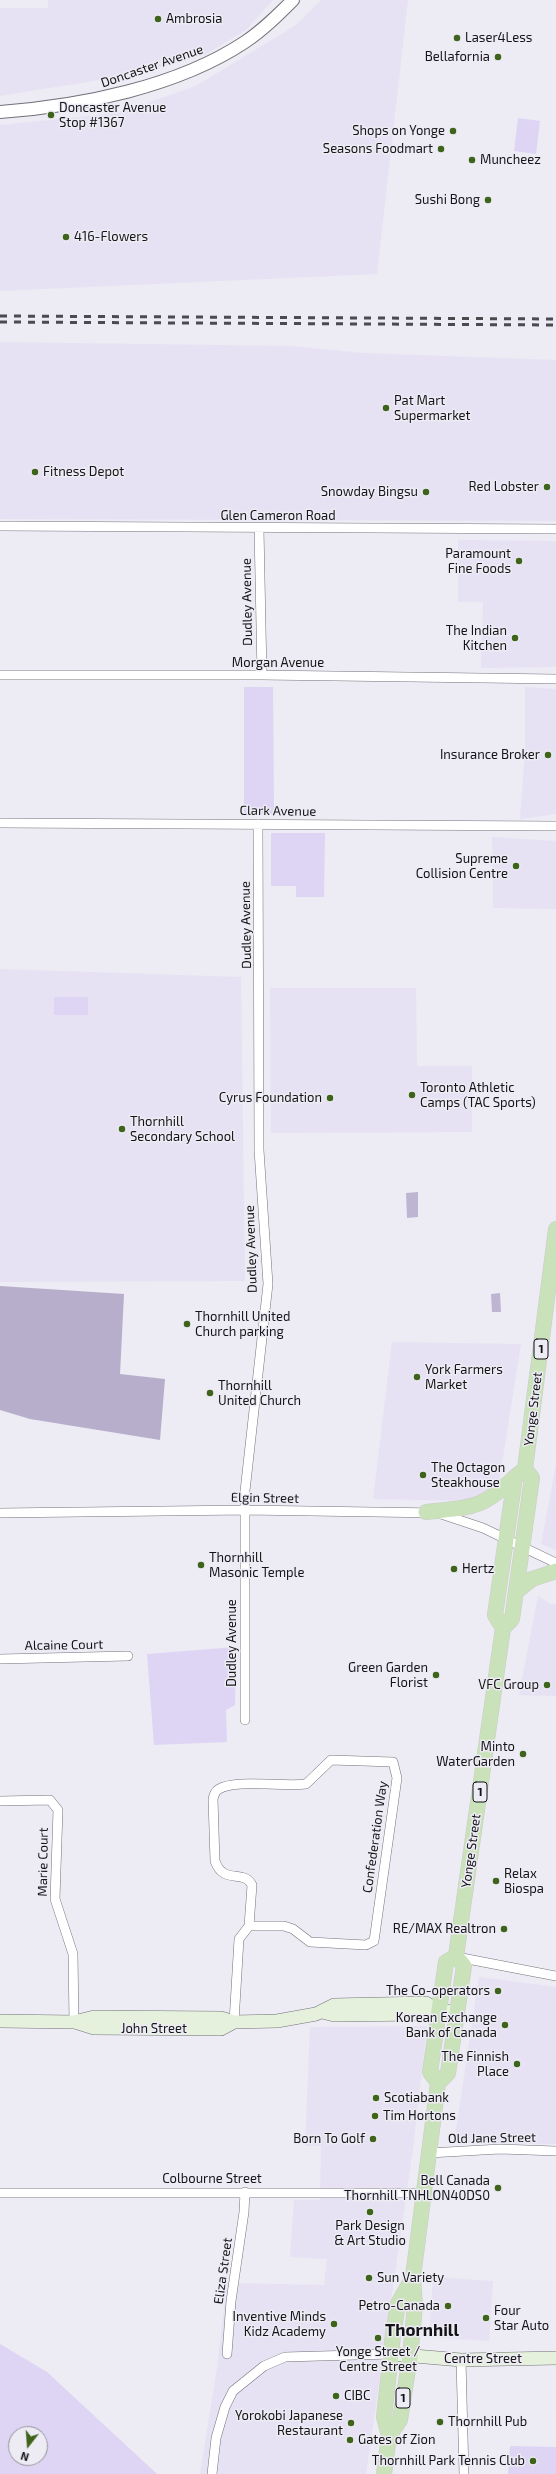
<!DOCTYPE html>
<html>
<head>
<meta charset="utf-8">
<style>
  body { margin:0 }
  #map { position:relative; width:556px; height:2474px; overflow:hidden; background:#edebf4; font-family:"Exo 2",sans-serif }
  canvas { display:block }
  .north { position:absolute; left:8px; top:2426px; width:40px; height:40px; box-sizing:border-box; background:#edebf4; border:1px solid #96959b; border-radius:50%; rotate:197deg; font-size:11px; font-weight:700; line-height:16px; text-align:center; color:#141316 }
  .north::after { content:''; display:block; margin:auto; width:14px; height:18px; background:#3e631b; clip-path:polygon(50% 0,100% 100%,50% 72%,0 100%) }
</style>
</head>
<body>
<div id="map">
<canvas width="556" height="2474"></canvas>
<div class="north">N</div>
</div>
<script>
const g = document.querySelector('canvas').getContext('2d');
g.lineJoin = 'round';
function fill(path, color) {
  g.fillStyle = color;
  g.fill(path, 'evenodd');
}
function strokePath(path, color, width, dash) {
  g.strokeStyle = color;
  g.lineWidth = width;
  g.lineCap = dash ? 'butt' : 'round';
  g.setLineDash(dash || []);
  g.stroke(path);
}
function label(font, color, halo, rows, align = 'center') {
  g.font = font + ' "Exo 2",sans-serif';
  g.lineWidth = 3;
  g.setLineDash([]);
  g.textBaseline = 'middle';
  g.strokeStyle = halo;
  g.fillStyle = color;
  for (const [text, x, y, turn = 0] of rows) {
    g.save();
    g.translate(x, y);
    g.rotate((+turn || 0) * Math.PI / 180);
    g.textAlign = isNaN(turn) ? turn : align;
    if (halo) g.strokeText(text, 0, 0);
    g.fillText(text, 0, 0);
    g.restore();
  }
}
fill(new Path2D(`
  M48 0H273L246 30 206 54 136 74 0 96V8H48Z
  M321 0H408L377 274 0 291V125L118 113 196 86 296 25Z
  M0 342 290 346 363 353 556 360V521L0 519Z
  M458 540 556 541V667L481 668 483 602H458Z
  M525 687 556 689V814L520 819 525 751Z
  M492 837 556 841V909L493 908Z
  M0 969 241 977 245 1281 0 1282Z
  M270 988H416L417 1066H472V1132L271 1133Z
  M392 1342 521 1344 498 1489 477 1501 373 1499Z
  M556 1464V1550L541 1544Z
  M538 1596 551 1604 556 1605V1696L519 1695Z
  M479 1977 556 1987V2144L454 2143Z
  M427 2026 413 2149 366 2474H200L217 2368 227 2283 324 2285 327 2259 290 2257 294 2200H320L321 2146H305L310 2027Z
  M433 2277 493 2281 489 2341 429 2337Z`), '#e6e2f3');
fill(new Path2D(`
  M518 118 540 121 536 154 514 151Z
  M244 687H273L274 814H244Z
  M271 833H325L324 897H296V886H271Z
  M54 997H88V1015H54Z
  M236 1647 235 1705 226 1710 227 1742 154 1745 147 1654Z
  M0 2344 47 2372 157 2474H0ZM16 2434H40V2458H16Z
  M510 2446 556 2447V2474H508Z`), '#ddd5f3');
fill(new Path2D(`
  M0 1286 124 1294 120 1374 165 1379 160 1440 30 1419 0 1410Z`), '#b6aecb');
fill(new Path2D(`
  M418 1192V1217L407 1218 406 1193Z
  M500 1293 501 1312H492L491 1294Z`), '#bdb5d2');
const minor = new Path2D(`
  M0 526 556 529
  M259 529 262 675
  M0 675H262L556 679
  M0 823 556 826
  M0 1513 246 1510 438 1513 483 1528 556 1563
  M0 1659 128 1656
  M245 1720V1491L268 1284 259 1150 258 824
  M0 1801 50 1800 58 1810 55 1899 73 1954 74 2022
  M457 1957 556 1976
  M234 2022 239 1939 249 1926 252 1885C244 1869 223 1885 215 1861L213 1799C214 1795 215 1791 219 1789 235 1779 284 1787 306 1784L331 1760 393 1762 397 1778 374 1941 366 1945 310 1942 293 1929 284 1926H249
  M429 2153 500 2149 556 2151
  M0 2193H424
  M227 2354 231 2301 244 2212 245 2192
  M461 2360 464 2474
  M212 2474 216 2438 225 2407 233 2391 264 2366 285 2357 391 2354`);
const tertiary = new Path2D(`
  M0 112C81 106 177 87 245 42 263 30 278 15 293 0`);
const secondary = new Path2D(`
  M322 2012 334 2015 424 2014 439 2011 457 2012
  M0 2021 74 2022 94 2017 221 2018 234 2022 277 2021 316 2014 334 2005 426 2003 439 2011
  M75 2022 94 2028 221 2029 234 2022
  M391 2354 461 2360 556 2358`);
const primary = new Path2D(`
  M426 1512C471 1507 481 1510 515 1477
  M517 1591 532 1579 556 1571
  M503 1628 495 1615 515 1477 525 1469 556 1229
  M438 2083 430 2072 446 1962 456 1956
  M389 2436 400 2420 410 2357 415 2306 413 2277 438 2083 448 2073 464 1966 456 1956 503 1628 512 1619 532 1478 525 1469
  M384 2474 389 2436 384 2417 393 2335 398 2304 413 2277`);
strokePath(minor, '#73727a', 10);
strokePath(tertiary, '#73727a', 14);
strokePath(secondary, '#73727a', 14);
strokePath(primary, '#cbcbcc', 16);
strokePath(minor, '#fff', 9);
strokePath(tertiary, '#fff', 12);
strokePath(secondary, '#e5f1dc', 13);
strokePath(primary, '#cae2b9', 15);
strokePath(new Path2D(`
  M0 316 556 319
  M0 322 556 325`), '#4b4a4e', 3, [7, 7]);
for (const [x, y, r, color] of [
  [158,19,4,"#3e631b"],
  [457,38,4,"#3e631b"],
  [498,57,4,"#3e631b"],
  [51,115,4,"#3e631b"],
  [453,131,4,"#3e631b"],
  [441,149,4,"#3e631b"],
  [472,160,4,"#3e631b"],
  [488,200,4,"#3e631b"],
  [66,237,4,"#3e631b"],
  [386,408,4,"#3e631b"],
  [35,472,4,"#3e631b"],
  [547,487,4,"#3e631b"],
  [426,492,4,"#3e631b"],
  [519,561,4,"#3e631b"],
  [515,638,4,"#3e631b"],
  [548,755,4,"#3e631b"],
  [516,866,4,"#3e631b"],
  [412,1095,4,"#3e631b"],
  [330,1098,4,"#3e631b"],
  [122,1129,4,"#3e631b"],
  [187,1324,4,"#3e631b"],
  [417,1377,4,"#3e631b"],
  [210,1393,4,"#3e631b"],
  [423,1475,4,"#3e631b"],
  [201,1565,4,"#3e631b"],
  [454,1569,4,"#3e631b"],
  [436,1675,4,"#3e631b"],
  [547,1685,4,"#3e631b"],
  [523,1754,4,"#3e631b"],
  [496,1881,4,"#3e631b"],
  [504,1929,4,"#3e631b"],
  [498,1991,4,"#3e631b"],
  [505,2025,4,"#3e631b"],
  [517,2064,4,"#3e631b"],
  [376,2098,4,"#3e631b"],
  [375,2116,4,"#3e631b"],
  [373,2139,4,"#3e631b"],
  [498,2188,4,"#3e631b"],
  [370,2212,4,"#3e631b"],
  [369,2278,4,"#3e631b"],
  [448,2306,4,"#3e631b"],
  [486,2318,4,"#3e631b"],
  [334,2324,4,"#3e631b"],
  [378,2338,4,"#3e631b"],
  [336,2396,4,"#3e631b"],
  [440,2422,4,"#3e631b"],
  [351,2423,4,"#3e631b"],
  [350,2440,4,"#3e631b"],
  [533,2461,4,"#3e631b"]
]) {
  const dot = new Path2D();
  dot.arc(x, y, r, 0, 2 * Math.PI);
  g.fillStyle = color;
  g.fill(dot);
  strokePath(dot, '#edebf4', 1.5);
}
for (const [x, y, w] of [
  [541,1349,14],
  [480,1792,14],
  [403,2398,14]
]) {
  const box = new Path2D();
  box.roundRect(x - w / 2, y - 10, w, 20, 3);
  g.fillStyle = '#edebf4';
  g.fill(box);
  strokePath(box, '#141316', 1);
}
label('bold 12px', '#141316', null, [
  ["1",541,1349],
  ["1",480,1792],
  ["1",403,2398]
]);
label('13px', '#141316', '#edebf4', [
  ["Ambrosia",166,19,"left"],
  ["Laser4Less",465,38,"left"],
  ["Bellafornia",490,57],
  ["Doncaster Avenue",59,108,"left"],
  ["Stop #1367",59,123,"left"],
  ["Shops on Yonge",445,131],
  ["Seasons Foodmart",433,149],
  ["Muncheez",480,160,"left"],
  ["Sushi Bong",480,200],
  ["416-Flowers",74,237,"left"],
  ["Pat Mart",394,401,"left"],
  ["Supermarket",394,416,"left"],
  ["Fitness Depot",43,472,"left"],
  ["Red Lobster",539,487],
  ["Snowday Bingsu",418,492],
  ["Paramount",511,554],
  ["Fine Foods",511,569],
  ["The Indian",507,631],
  ["Kitchen",507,646],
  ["Insurance Broker",540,755],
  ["Supreme",508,859],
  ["Collision Centre",508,874],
  ["Toronto Athletic",420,1088,"left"],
  ["Camps (TAC Sports)",420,1103,"left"],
  ["Cyrus Foundation",322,1098],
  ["Thornhill",130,1122,"left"],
  ["Secondary School",130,1137,"left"],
  ["Thornhill United",195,1317,"left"],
  ["Church parking",195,1332,"left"],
  ["York Farmers",425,1370,"left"],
  ["Market",425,1385,"left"],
  ["Thornhill",218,1386,"left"],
  ["United Church",218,1401,"left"],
  ["The Octagon",431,1468,"left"],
  ["Steakhouse",431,1483,"left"],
  ["Thornhill",209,1558,"left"],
  ["Masonic Temple",209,1573,"left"],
  ["Hertz",462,1569,"left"],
  ["Green Garden",428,1668],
  ["Florist",428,1683],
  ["VFC Group",539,1685],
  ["Minto",515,1747],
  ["WaterGarden",515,1762],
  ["Relax",504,1874,"left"],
  ["Biospa",504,1889,"left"],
  ["RE/MAX Realtron",496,1929],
  ["The Co-operators",490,1991],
  ["Korean Exchange",497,2018],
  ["Bank of Canada",497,2033],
  ["The Finnish",509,2057],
  ["Place",509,2072],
  ["Scotiabank",384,2098,"left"],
  ["Tim Hortons",383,2116,"left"],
  ["Born To Golf",365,2139],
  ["Bell Canada",490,2181],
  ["Thornhill TNHLON40DS0",490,2196],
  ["Park Design",370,2226,"center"],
  ["& Art Studio",370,2241,"center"],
  ["Sun Variety",377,2278,"left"],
  ["Petro-Canada",440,2306],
  ["Four",494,2311,"left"],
  ["Star Auto",494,2326,"left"],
  ["Inventive Minds",326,2317],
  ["Kidz Academy",326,2332],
  ["Yonge Street /",378,2352,"center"],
  ["Centre Street",378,2367,"center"],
  ["CIBC",344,2396,"left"],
  ["Yorokobi Japanese",343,2416],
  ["Restaurant",343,2431],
  ["Thornhill Pub",448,2422,"left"],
  ["Gates of Zion",358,2440,"left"],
  ["Thornhill Park Tennis Club",525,2461]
], 'right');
label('13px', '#141316', '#edebf4', [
  ["Doncaster Avenue",152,66,-19],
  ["Glen Cameron Road",278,516],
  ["Dudley Avenue",247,602,-91],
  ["Morgan Avenue",278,663],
  ["Clark Avenue",278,811,1],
  ["Dudley Avenue",246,925,-91],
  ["Dudley Avenue",251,1249,-92],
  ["Yonge Street",533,1409,-83],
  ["Elgin Street",265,1498,1],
  ["Dudley Avenue",232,1643,-90],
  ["Alcaine Court",64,1645,-1],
  ["Confederation Way",375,1837,-82],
  ["Yonge Street",471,1851,-82],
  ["Marie Court",43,1862,-89],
  ["John Street",154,2029],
  ["Old Jane Street",492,2138,-1],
  ["Colbourne Street",212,2179],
  ["Eliza Street",223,2271,-82],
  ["Centre Street",483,2359]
]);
label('bold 17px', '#141316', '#edebf4', [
  ["Thornhill",422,2330]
]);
</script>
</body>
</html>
